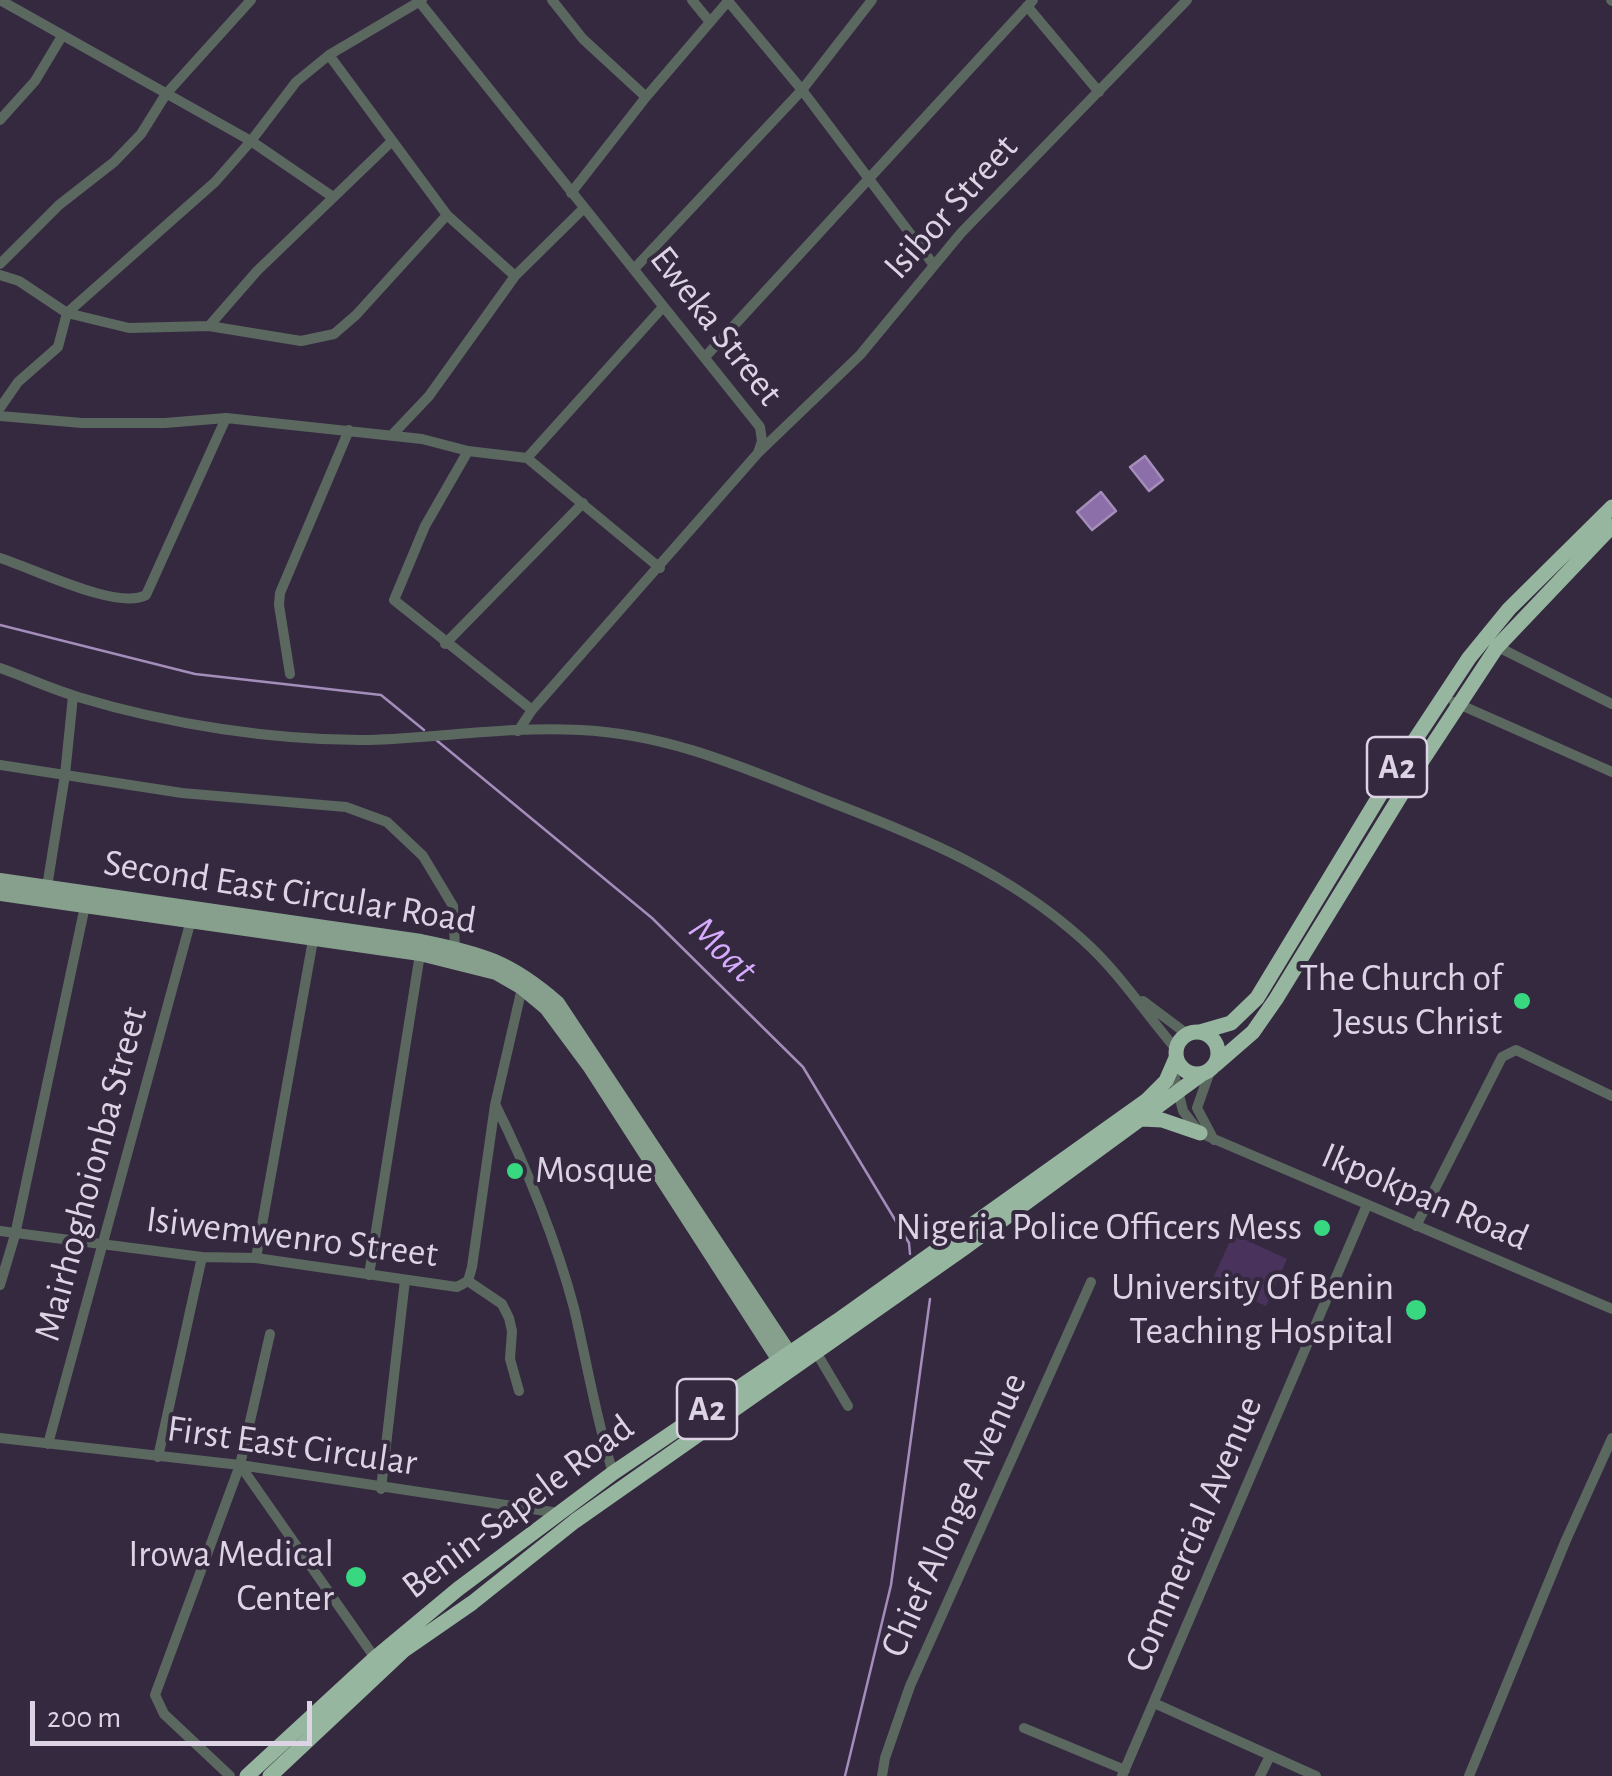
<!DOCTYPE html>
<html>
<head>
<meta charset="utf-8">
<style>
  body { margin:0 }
  #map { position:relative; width:1612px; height:1776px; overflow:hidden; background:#352940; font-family:"Alegreya Sans",sans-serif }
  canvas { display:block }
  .scale { position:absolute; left:30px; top:1701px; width:282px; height:45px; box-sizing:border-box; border:5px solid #dcd4e4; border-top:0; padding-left:12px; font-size:30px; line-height:35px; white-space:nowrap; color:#dcd4e4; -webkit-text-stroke:8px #352940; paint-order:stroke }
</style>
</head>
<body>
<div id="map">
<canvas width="1612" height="1776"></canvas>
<div class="scale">200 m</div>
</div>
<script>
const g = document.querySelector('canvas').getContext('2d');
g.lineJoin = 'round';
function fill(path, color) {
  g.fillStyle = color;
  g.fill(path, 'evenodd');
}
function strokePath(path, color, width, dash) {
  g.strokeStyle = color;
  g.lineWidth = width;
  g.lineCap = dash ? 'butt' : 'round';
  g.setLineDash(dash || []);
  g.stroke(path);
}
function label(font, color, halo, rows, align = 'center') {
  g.font = font + ' "Alegreya Sans",sans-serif';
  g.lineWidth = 8;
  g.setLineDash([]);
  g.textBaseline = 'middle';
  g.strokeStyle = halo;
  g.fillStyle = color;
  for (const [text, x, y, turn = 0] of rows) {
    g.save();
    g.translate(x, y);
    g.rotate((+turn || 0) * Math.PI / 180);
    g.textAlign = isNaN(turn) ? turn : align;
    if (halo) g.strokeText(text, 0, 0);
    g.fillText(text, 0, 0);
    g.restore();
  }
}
fill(new Path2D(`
  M1233 1234 1287 1259 1266 1306 1212 1281Z`), '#49335c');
const water = new Path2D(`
  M1145 456 1163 480 1149 491 1130 467Z
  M1101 492 1116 511 1092 530 1077 512Z`);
fill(water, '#8c6ea8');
strokePath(water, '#a48dba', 2.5);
strokePath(new Path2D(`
  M0 625 195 674 381 695 424 730
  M435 739 652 918 803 1067 909 1243 910 1254
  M845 1776 891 1585 930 1299`), '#a48dba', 2.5);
strokePath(new Path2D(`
  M0 0 251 141 333 197
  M418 0 760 427 762 441 758 453 532 710 518 731
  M552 0 583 39 646 97
  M692 0 710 22
  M1611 0 1612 1
  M728 1 802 90 933 264
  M1027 6 1099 92
  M329 55 447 215 515 276
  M0 120 35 81 62 36
  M571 193 646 97 729 0
  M0 264 59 205 114 162 141 134 166 94 251 0
  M634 269 802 90 872 0
  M0 275 19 281 67 313 129 328 209 326 301 341 334 334 356 315 447 215
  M209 326 257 271 392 141
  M706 356 1033 0
  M0 408 18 382 58 347 67 313 215 182 251 141 296 82 329 55 422 0
  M0 416 82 423H165L226 418 422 439 468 451 527 458 660 568
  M392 435 429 396 515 276 583 209
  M468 451 425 526 394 600 532 710
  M758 453 860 355 961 233 1187 0
  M527 458 663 307
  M0 558C33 568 117 611 146 595L226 418
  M445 644 583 503
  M1494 645 1612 704
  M0 668C26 677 51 689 78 697 167 724 275 741 369 740 439 738 510 726 580 730 671 734 749 770 833 803 924 838 1009 873 1083 940 1119 972 1145 1013 1176 1049
  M290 674 279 605 280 593 349 430
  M1454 702 1612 772
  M0 765 182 793 346 807 387 822 423 856 453 906 455 948
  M46 893 65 775 73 696
  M1143 1001 1187 1034
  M1173 1070 1183 1111 1200 1133 1612 1309
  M1210 1071 1197 1108 1214 1140
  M496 1106C526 1166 557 1243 574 1308 587 1363 596 1419 613 1473
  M1416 1226 1502 1057 1516 1050 1612 1096
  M0 1231 202 1257 256 1258 457 1287 468 1281 472 1267 495 1105 522 988
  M256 1258 313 940
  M369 1275 420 954
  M468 1281 502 1304 509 1318 512 1331 510 1359 519 1391
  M0 1285 15 1235 85 906
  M816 1352 848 1406
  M0 1438 240 1465 559 1513
  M48 1444 191 920
  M158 1457 202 1257
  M240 1465 375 1658
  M381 1489 405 1280
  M1154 1703 1316 1776
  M1024 1728 1125 1770
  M230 1776 164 1714 155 1695 240 1465 270 1334
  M882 1776 885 1758 910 1686 1091 1282
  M1122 1776 1367 1205
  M1260 1776 1270 1756
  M1469 1776 1566 1540 1612 1438`), '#5b685f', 10);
strokePath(new Path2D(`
  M0 880 421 941C481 953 510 961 558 1003L789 1352
  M0 894 420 954 496 973 522 988 546 1008 589 1066 778 1359`), '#87a08e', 14);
strokePath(new Path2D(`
  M1176 1053a21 21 0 1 1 42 0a21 21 0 1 1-42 0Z
  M1200 1032 1231 1023 1257 998 1397 767 1469 658 1509 609 1612 507
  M1215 1065 1253 1032 1276 999 1420 764 1497 647 1612 526
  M1142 1119 1162 1120 1200 1133
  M247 1776 375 1658 458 1589 613 1473 837 1321 1147 1100 1166 1081 1176 1058
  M270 1776 404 1650 472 1603 575 1521 964 1248 1202 1074`), '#97b6a0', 15);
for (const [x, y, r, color] of [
  [1522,1001,10,"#38d880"],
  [515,1171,10,"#38d880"],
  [1322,1228,10,"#38d880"],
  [1416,1310,12,"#38d880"],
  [356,1577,12,"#38d880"]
]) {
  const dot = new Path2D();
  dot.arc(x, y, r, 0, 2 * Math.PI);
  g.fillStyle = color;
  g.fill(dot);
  strokePath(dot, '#352940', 4);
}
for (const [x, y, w] of [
  [1397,767,60],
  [707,1409,60]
]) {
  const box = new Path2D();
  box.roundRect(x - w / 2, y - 30, w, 60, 8);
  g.fillStyle = '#352940';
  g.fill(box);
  strokePath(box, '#dcd4e4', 2.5);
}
label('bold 35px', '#dcd4e4', null, [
  ["A2",1397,767],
  ["A2",707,1409]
]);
label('38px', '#dcd4e4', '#352940', [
  ["Isibor Street",951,207,-48],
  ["Eweka Street",716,326,52],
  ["Second East Circular Road",290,892,9],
  ["Mairhoghoionba Street",91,1174,-75],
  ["Ikpokpan Road",1425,1197,23],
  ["Isiwemwenro Street",292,1237,7],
  ["First East Circular",292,1446,8],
  ["Benin-Sapele Road",518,1507,-37],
  ["Chief Alonge Avenue",954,1515,-66],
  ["Commercial Avenue",1194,1534,-67]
]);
label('38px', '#dcd4e4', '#352940', [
  ["The Church of",1502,979],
  ["Jesus Christ",1502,1023],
  ["Mosque",535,1171,"left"],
  ["Nigeria Police Officers Mess",1302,1228],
  ["University Of Benin",1394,1288],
  ["Teaching Hospital",1394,1332],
  ["Irowa Medical",334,1555],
  ["Center",334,1599]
], 'right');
label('italic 40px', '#d6abff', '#352940', [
  ["Moat",723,950,44]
]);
</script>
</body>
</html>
